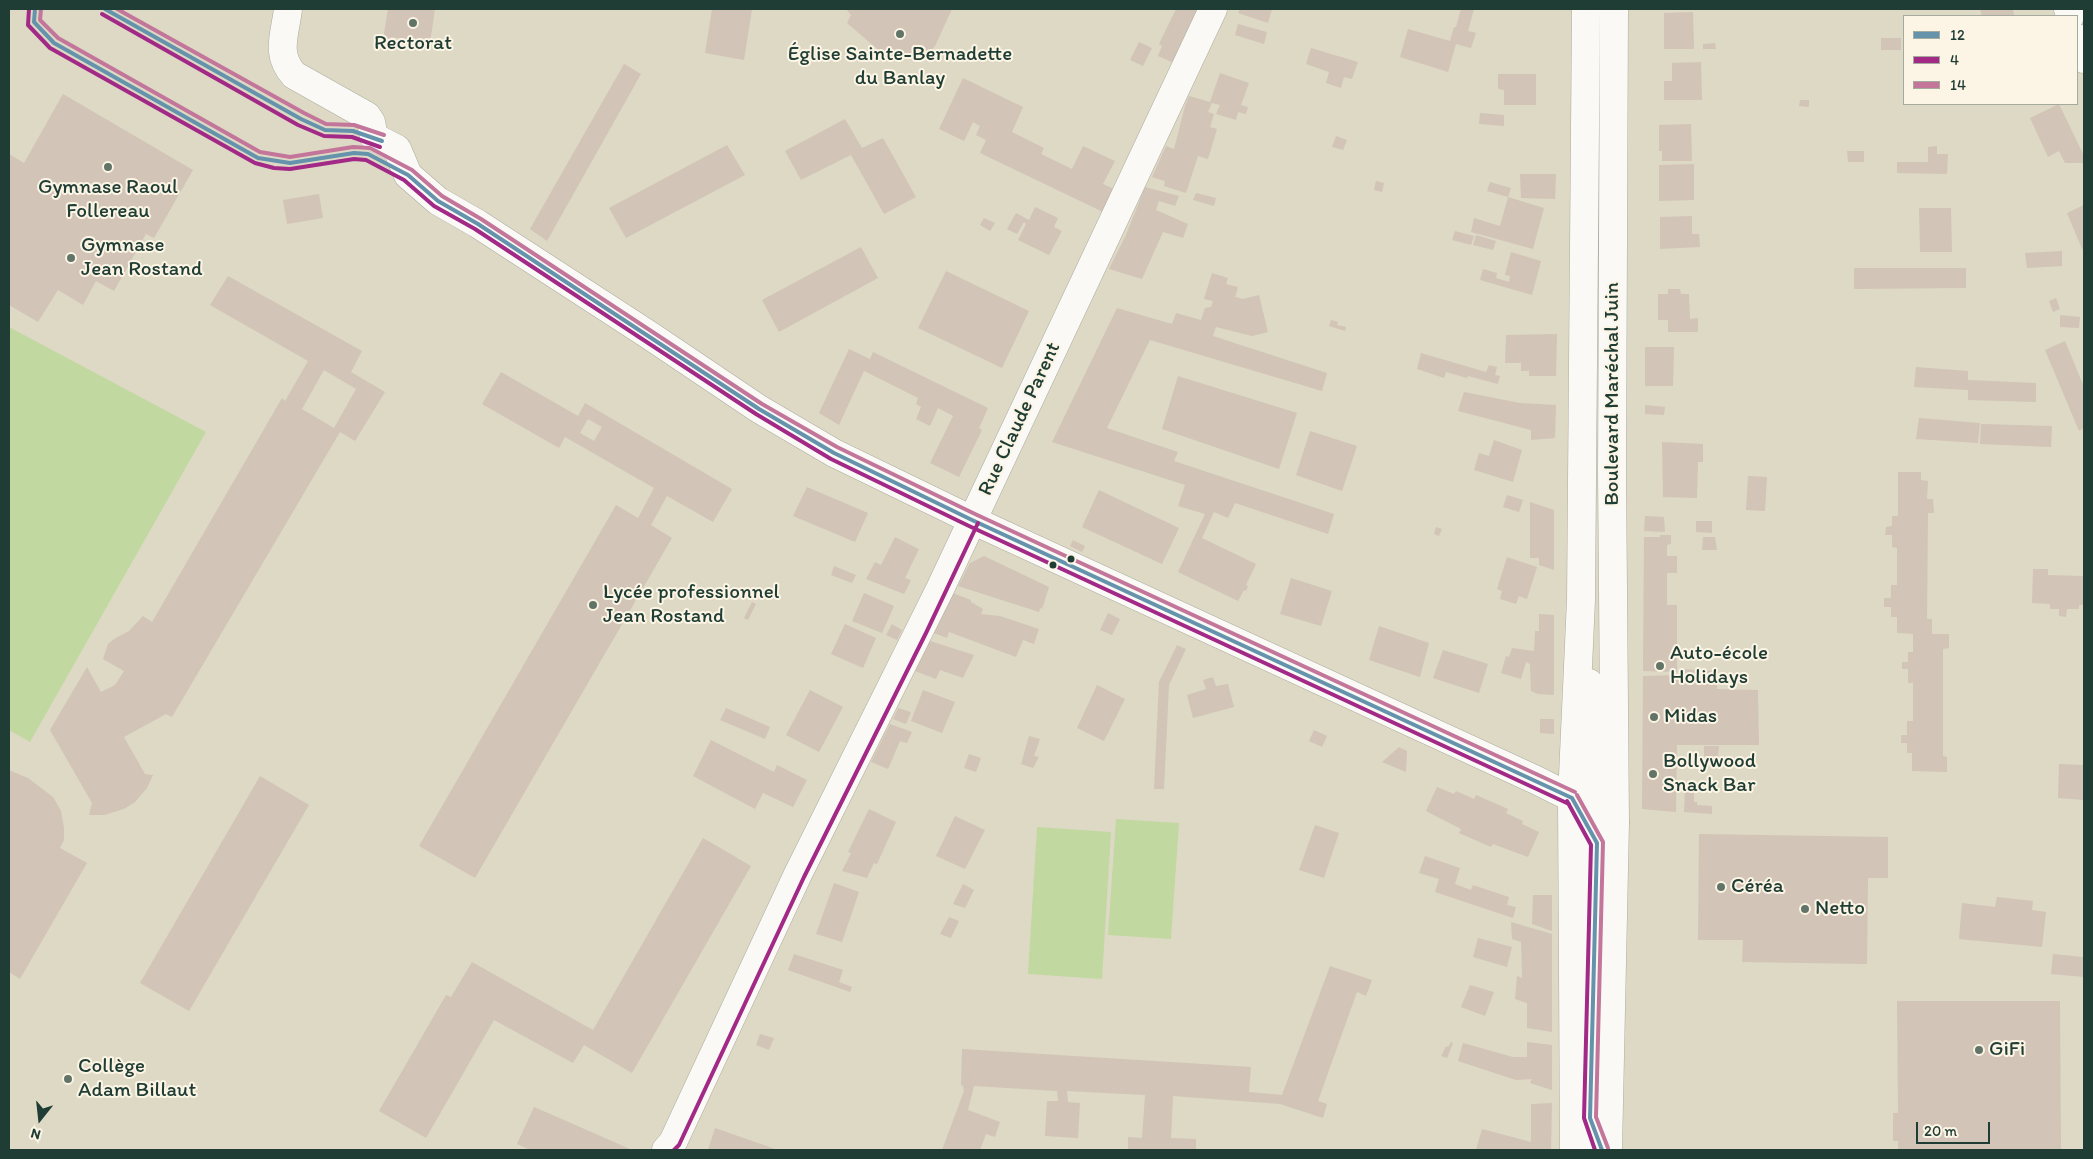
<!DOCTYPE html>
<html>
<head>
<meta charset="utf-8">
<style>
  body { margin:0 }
  #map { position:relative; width:2093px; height:1159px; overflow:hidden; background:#ddd9c5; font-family:Itim,sans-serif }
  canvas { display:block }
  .frame { position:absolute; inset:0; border:10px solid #1f3d34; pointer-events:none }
  .legend { position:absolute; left:1903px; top:15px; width:175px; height:90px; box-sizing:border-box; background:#fcf5e5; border:1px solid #a4ab9e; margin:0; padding:6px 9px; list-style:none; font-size:15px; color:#1f3d34 }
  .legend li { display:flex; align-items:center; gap:10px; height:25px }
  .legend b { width:25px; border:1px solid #a4ab9e }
  .north { position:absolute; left:15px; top:1094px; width:50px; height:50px; -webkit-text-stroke:4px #fcf5e5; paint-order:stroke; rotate:196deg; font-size:14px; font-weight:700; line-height:20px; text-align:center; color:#1f3d34 }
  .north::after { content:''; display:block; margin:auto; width:18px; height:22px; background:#1f3d34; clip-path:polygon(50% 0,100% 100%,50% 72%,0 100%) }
  .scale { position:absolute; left:1916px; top:1122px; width:74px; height:22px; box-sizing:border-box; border:2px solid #1f3d34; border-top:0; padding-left:6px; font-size:15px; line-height:18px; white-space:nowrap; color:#1f3d34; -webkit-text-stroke:4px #fcf5e5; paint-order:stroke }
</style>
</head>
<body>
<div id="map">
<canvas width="2093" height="1159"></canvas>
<div class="frame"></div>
<ul class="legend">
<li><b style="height:6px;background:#6593ab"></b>12</li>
<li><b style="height:6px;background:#a22986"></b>4</li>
<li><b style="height:6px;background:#c3769a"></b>14</li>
</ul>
<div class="north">N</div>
<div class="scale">20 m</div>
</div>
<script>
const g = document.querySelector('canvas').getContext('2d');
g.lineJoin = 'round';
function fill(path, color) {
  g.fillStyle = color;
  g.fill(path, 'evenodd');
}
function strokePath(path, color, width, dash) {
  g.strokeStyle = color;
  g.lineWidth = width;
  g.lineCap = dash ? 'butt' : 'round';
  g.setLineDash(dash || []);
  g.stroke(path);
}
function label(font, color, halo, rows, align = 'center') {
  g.font = font + ' Itim,sans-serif';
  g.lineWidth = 4;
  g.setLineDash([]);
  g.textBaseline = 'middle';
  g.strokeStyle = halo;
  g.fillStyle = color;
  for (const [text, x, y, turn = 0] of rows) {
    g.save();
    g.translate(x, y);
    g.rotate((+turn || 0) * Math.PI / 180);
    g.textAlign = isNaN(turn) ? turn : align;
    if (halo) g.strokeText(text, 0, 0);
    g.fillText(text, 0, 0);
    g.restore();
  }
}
fill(new Path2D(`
  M9 327 206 432 30 742 9 730Z
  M1116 819 1179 823 1171 939 1108 935Z
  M1037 827 1111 832 1102 979 1028 974Z`), '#c2d8a1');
fill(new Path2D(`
  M388 9H435L430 43 391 37 390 42 383 40Z
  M712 9H752L744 60 705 53Z
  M846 9H952L935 46 930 52 890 60 847 23 851 15Z
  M1176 9H1199L1174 63 1158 56 1162 46 1159 44Z
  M1240 9H1272L1268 23 1238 13Z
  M1461 9H1474L1468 31 1476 33 1471 48 1456 44 1448 72 1400 57 1408 29 1450 41 1454 27H1456Z
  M1980 9H2013L2014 15 1982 16Z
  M1693 12 1694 49H1664V13Z
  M1238 24 1267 32 1264 44 1235 35Z
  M1881 38H1901V50H1881Z
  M1139 42 1152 48 1143 66 1130 60Z
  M1715 43 1716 49H1703V44Z
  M1311 48 1358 62 1352 79 1344 77 1341 88 1326 83 1329 72 1306 64Z
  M1701 62 1702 100H1664V81H1672V63Z
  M624 64 641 74 547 241 530 229Z
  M1220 73 1249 83 1241 105 1248 107 1246 114 1238 112 1236 120 1216 114 1220 105 1212 103 1208 112 1214 114 1210 127 1217 129 1208 159 1198 156 1186 193 1164 186 1165 181 1152 177 1166 146 1174 149 1185 106 1189 96 1210 102Z
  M1498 74H1536V105H1504V90L1498 89Z
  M963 78 1023 107 1012 132 1044 148 1041 154 1072 169 1083 146 1115 161 1103 184 1114 189 1103 212 980 153 986 140 976 135 980 126 973 122 964 141 939 129Z
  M63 94 193 170 154 238 146 234 114 291 96 281 83 305 58 290 38 322 9 305V154L24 163Z
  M1800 100H1809V107L1799 106Z
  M2059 104 2084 156V163H2065L2059 151 2048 157 2030 118Z
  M1480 113 1504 115V126L1479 124Z
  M845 119 862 148 883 138 916 197 884 214 851 155 801 180 785 151Z
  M1691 124 1692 161H1662V151H1659V125Z
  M1336 136 1347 140 1343 150 1332 147Z
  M727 145 745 175 626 238 609 208Z
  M1937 146V154H1948L1947 174 1897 173V162H1928V147Z
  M1847 151H1864V162H1848Z
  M1694 164V200L1659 201V165Z
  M1520 174H1556L1555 199 1521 198Z
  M1376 181 1384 183 1382 192 1374 190Z
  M1490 182 1511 188 1508 197 1487 191Z
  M1145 187 1179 196 1175 206 1159 201 1156 210 1188 224 1183 238 1163 232 1142 279 1109 269 1126 235Z
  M1196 193 1216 198 1214 206 1193 200Z
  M319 194 323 218 287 224 283 200Z
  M1508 197 1544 208 1533 249 1471 232 1474 218 1500 226Z
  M2084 205V248L2082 249 2067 213Z
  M1035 207 1058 218 1054 227 1062 231 1049 255 1018 240 1026 224 1024 222 1017 234 1007 229 1016 213 1029 220Z
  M1919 208H1951L1952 252H1920Z
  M1692 216V234H1699L1700 247 1660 249V217Z
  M984 218 995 223 990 231 980 225Z
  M1455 231 1474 236 1471 245 1452 240Z
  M1476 235 1496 241 1493 250 1473 245Z
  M861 247 878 278 779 332 762 300Z
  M2062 251V266L2027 268 2025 253Z
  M1511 252 1541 261 1532 295 1480 280 1483 269 1497 273 1496 278 1509 282 1510 276 1505 275Z
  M1854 268H1966V288L1854 289Z
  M946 271 1029 311 1002 368 918 328Z
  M1212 273 1228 278 1226 284 1238 287 1235 297 1243 299 1259 295 1268 332 1252 336 1216 327 1213 336 1327 373 1322 391 1150 340 1107 428 1178 452 1174 461 1334 514 1328 534 1235 503 1228 518 1214 512 1202 538 1256 564 1246 585 1248 586 1246 591 1244 590 1238 601 1178 572 1205 514 1178 506 1185 485 1052 442 1117 308 1172 324 1176 313 1201 320 1205 308 1211 307 1213 301 1204 299Z
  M228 276 362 351 351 372 385 392 355 441 340 432 172 717 166 714 124 737 145 774 153 775 147 788 135 802 124 809 104 815H89L92 803 50 730 87 667 101 692 115 685 124 671 103 659 108 644 114 639 129 631 143 616 152 622 282 398 285 401 308 361 210 305ZM324 370 356 389 334 428 302 409Z
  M1668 289H1680L1681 294H1689L1690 319 1698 318V332H1668V320H1658V294H1668Z
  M2056 298 2060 309 2053 312 2049 301Z
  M2060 315 2080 317 2079 328 2060 327Z
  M1331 320 1338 322 1337 325 1346 327 1345 331 1329 326Z
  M1557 334 1556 376H1529V371H1521V363H1505L1506 335Z
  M2065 341 2084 387V428L2079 431 2045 350Z
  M1645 347H1674L1673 386H1645Z
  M849 349 870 359 873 352 988 408 979 428 982 430 959 477 930 463 953 416 938 408 930 426 916 419 921 407 916 404 918 398 864 371 839 425 819 413Z
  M1421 353 1486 372 1489 365 1497 367 1495 375 1500 376 1498 384 1468 376 1467 378 1446 372 1444 378 1417 369Z
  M1916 367 1968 371V380L2036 383V402L1968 400V390L1914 387Z
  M501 372 578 416 585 403 732 489 713 522 667 496 651 525 672 538 475 878 419 846 616 505 638 518 654 488 565 437 559 448 482 404ZM588 419 602 427 594 441 580 433Z
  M1178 376 1297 413 1279 469 1162 429Z
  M1464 392 1520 403 1556 405 1555 438 1531 440V430L1458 411Z
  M1645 405 1665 407 1664 415 1645 414Z
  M1919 418 1980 423 1978 443 1916 439Z
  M1981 424 2052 426 2051 447 1980 444Z
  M1310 431 1357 446 1342 491 1296 475Z
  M1494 440 1522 450 1513 482 1474 470 1479 453 1489 456Z
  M1662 442 1703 444V462H1698L1697 498 1663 497Z
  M1898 472H1921V480L1928 481 1927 499H1933L1934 513H1928L1927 619H1932V634H1949V648L1943 649V756L1947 757V772L1912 771V753H1907V743H1901V735H1907V721H1913V683H1908V669H1902V662H1908V652H1913V634L1897 633V617H1891V607H1884V598H1891V585H1897V548L1892 547V535H1885L1886 527 1892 526V516H1898Z
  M1748 476 1767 477 1765 511 1746 510Z
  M807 487 868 513 855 542 793 516Z
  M1099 490 1179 528 1162 564 1082 527Z
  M1507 495 1523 500 1519 512 1503 507Z
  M1530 502 1554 510V570L1539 565V558H1530Z
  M1645 516 1664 517 1665 532 1644 531Z
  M1696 521H1712V533L1696 532Z
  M1436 527 1442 529 1439 536 1434 534Z
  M1660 535H1671V544L1667 545V556H1677V573H1667V605H1677V672L1643 671 1644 537H1660Z
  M895 537 919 549 905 578 911 580 904 594 866 579 875 562 881 565Z
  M1703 537H1715L1717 550H1702Z
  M1073 540 1085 546 1082 552 1070 546Z
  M984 556 1049 587 1042 609 1040 608 1039 612 958 586 970 563Z
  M1507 557 1537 567 1527 599 1519 596 1516 604 1500 599 1502 591 1497 589Z
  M834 566 856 575 852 583 831 575Z
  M2033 569H2048V575L2084 576V605H2079V609H2067L2066 617 2059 616V609H2050V604L2032 603Z
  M1291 578 1332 591 1321 626 1280 614Z
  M864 593 894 606 882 633 852 621Z
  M953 593 971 600V602L983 609 981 614 1000 616 1039 629 1034 644 1023 640 1016 657 949 632 947 638 934 633Z
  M752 602 756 604 748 620 744 618Z
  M1108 613 1120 619 1112 635 1100 630Z
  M1539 614 1554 615V695L1538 694 1531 691 1530 664 1526 662 1521 679 1501 673 1506 656 1509 657 1512 648 1534 651 1535 631H1539Z
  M845 624 876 638 863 668 831 654Z
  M892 624 902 630 897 640 886 635Z
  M1379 626 1429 643 1420 677 1369 660Z
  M930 641 974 655 963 678 940 670 936 679 915 671Z
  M1177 645 1186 649 1169 685 1164 789H1154L1159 682Z
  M1443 650 1488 664 1479 693 1433 678Z
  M1679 669 1718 671 1717 689 1758 690 1759 745H1677L1676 812 1642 809 1643 676 1679 675Z
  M1213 677 1216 686 1228 684 1234 707 1193 718 1187 695 1206 689 1203 680Z
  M1097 685 1125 699 1104 741 1077 728Z
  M810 690 843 707 819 752 786 735Z
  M923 690 955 702 942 733 911 721Z
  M726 708 770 727 765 739 720 720Z
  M898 708 911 712 906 724 893 719Z
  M1540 719H1554V734L1540 733Z
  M890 724 912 732 907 743 900 741 888 769 871 762Z
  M1314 730 1327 736 1322 747 1309 741Z
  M1029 736 1040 739 1034 756 1039 757 1033 768 1021 764Z
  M711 740 774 772 777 765 807 780 793 807 763 793 755 809 693 776Z
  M1704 746H1719L1718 756H1704Z
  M1399 747 1407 751 1406 772 1382 762Z
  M969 754 981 758 976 772 964 768Z
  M2059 764 2084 765V800L2058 798Z
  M9 770 28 778 53 797 61 811 64 828V840L60 848 87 863 20 979 9 972Z
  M260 776 309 805 189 1011 140 983Z
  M1437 787 1454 794 1456 791 1474 799 1476 795 1508 809 1506 813 1523 821 1522 824 1539 832 1528 857 1493 844 1491 847 1459 833 1461 829 1426 811Z
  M1685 789H1694V802H1697V805L1712 806V814L1684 812Z
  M869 809 896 822 877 864 874 863 867 878 842 871 851 853 848 852Z
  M955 816 985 830 965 869 936 856Z
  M1315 825 1339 833 1324 878 1299 870Z
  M1699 834 1888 837V878H1868L1867 964 1742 962 1743 940H1698Z
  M703 838 751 866 632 1073 584 1045 573 1063 494 1020 426 1138 379 1111 446 995 451 997 472 962 593 1030Z
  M1425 856 1460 868 1455 884 1471 890 1473 885 1509 897 1507 905 1516 907 1513 918 1435 892 1439 879 1419 873Z
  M834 883 859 892 842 942 816 934Z
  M963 884 974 890 965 908 953 904Z
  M1533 895H1552V931L1532 924Z
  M1997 897 2033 901 2032 910 2046 912 2042 947 1959 939 1962 903 1995 907Z
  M949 917 959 921 951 938 940 934Z
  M1511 922 1552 934V1032L1527 1028V1003L1515 999 1517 976 1522 978 1521 942 1512 939Z
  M1478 938 1512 947 1507 967 1473 957Z
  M794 954 843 970 839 982 852 987 850 992 788 970Z
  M2053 954 2083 957 2084 977 2051 974Z
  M1330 966 1372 980 1366 996 1357 992 1318 1101 1327 1104 1323 1118 1280 1104 1173 1096 1171 1138 1196 1139V1150H1128V1137L1142 1138 1145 1095 1067 1091 1068 1102 1080 1103 1078 1138 1045 1136 1047 1101H1058L1057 1091 974 1086 968 1110 1000 1122 995 1137 986 1134 980 1150H942L964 1091 963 1086 961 1085 962 1049 1251 1067 1249 1092 1282 1095Z
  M1470 985 1494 992 1485 1016 1461 1007Z
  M1897 1001H2060L2061 1150H1898V1141H1893V1113H1898Z
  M760 1034 774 1038 769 1050 756 1045Z
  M1451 1042 1453 1043 1447 1058 1441 1056 1446 1046 1448 1047Z
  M1527 1042 1552 1045V1090L1530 1083 1532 1079 1516 1080 1458 1061 1463 1043 1513 1057H1527Z
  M1552 1103 1551 1150H1476L1482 1129 1531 1142V1104Z
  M534 1107 580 1127 632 1150H530L517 1144Z
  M715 1128 778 1150H708Z`), '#d2c4b7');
const minor = new Path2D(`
  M288 9C285 35 275 54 294 75L367 116 371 122 374 137 397 149 408 175 438 201 478 224 649 335 759 409 834 453 972 520 1536 780 1572 798
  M2068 9 2070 16
  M2077 38 2084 59
  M1589 683 1590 791 1615 822
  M1572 798 1597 843 1590 1118 1602 1150
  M666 1150 673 1142 798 874 940 589 1213 9`);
const major = new Path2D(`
  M1574 1150 1572 798 1581 600 1586 9
  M1608 1150 1615 822 1612 473 1614 9`);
strokePath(minor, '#acac9e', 29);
strokePath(major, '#acac9e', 29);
strokePath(minor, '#faf9f6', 28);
strokePath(major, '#faf9f6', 28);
strokePath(new Path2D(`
  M35 9 34 22 54 43 258 158 290 163 354 153 368 154 408 175 438 201 478 224 759 409 834 453 972 520 1572 798
  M105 9 301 119 325 130 353 131 382 141
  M1572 798 1597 843 1590 1118 1602 1150`), '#6593ab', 4);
strokePath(new Path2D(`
  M29 9 28 25 50 48 255 163 274 168 290 169 354 159 366 160 404 180 434 206 475 229 756 414 831 459 969 526 1569 804
  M102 14 298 125 324 136 352 137 380 147
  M1567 801 1591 845 1584 1118 1595 1150
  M674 1150 679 1145 804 877 926 633 978 523`), '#a22986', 4);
strokePath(new Path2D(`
  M41 9 40 20 58 38 260 152 290 157 353 147 370 148 412 170 442 196 481 219 762 404 837 447 975 514 1575 792
  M117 9 304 113 326 124 354 125 384 135
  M1577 795 1603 842 1596 1117 1608 1148`), '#c3769a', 4);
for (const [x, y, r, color] of [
  [413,23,5,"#627467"],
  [900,34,5,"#627467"],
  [108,167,5,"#627467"],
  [71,258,5,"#627467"],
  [1071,559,4.5,"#1f3d34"],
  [1053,565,4.5,"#1f3d34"],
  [593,605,5,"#627467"],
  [1660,666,5,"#627467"],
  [1654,717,5,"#627467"],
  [1653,774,5,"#627467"],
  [1721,887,5,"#627467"],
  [1805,909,5,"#627467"],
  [1979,1050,5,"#627467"],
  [68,1079,5,"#627467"]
]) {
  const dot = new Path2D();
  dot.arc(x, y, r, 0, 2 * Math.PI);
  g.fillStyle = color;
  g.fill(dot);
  strokePath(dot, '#fcf5e5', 2);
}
label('21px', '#1f3d34', '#fcf5e5', [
  ["Rectorat",413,44,"center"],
  ["Église Sainte-Bernadette",900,55,"center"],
  ["du Banlay",900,79,"center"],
  ["Gymnase Raoul",108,188,"center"],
  ["Follereau",108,212,"center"],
  ["Gymnase",81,246],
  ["Jean Rostand",81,270],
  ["Lycée professionnel",603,593],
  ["Jean Rostand",603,617],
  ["Auto-école",1670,654],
  ["Holidays",1670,678],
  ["Midas",1664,717],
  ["Bollywood",1663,762],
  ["Snack Bar",1663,786],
  ["Céréa",1731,887],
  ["Netto",1815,909],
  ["GiFi",1989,1050],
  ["Collège",78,1067],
  ["Adam Billaut",78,1091]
], 'left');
label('21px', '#1f3d34', '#fcf5e5', [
  ["Boulevard Maréchal Juin",1613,394,-90],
  ["Rue Claude Parent",1020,419,-65]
]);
</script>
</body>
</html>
